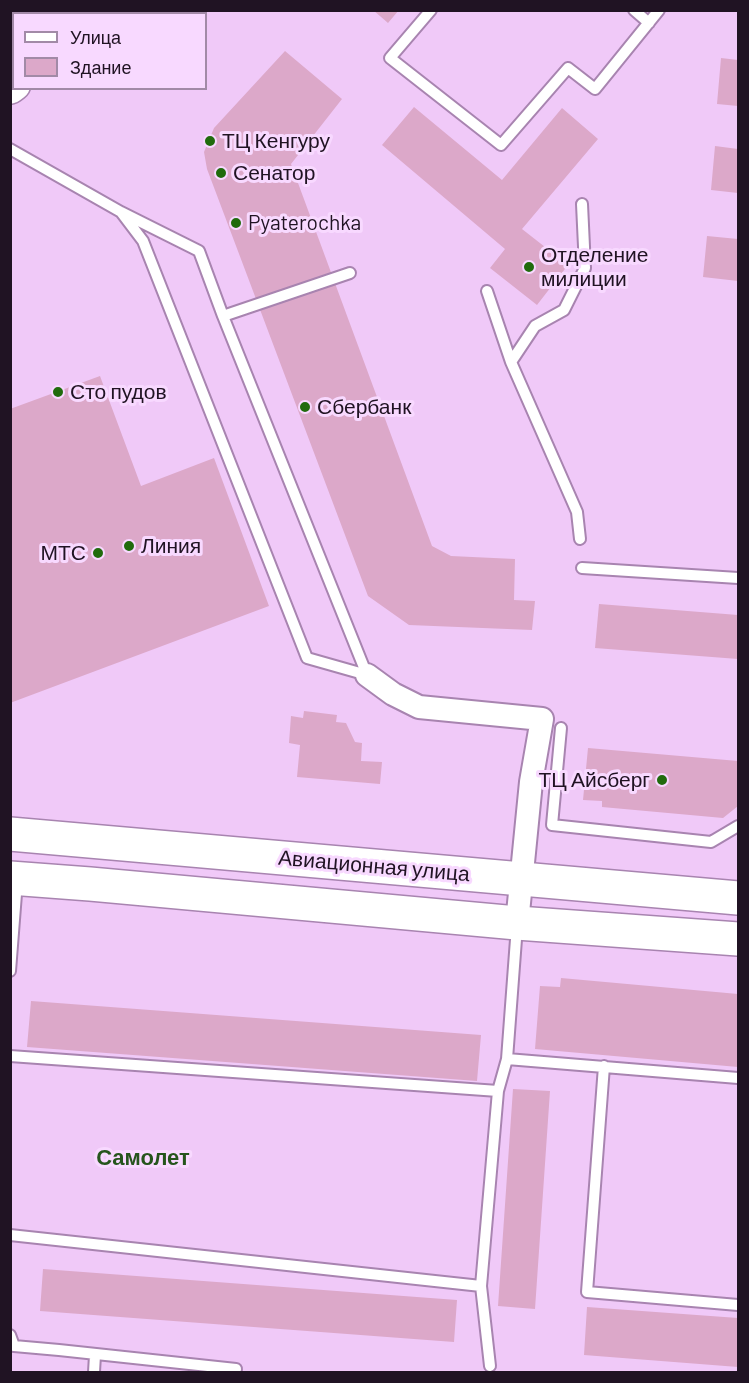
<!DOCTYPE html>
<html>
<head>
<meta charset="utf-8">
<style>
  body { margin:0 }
  #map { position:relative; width:749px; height:1383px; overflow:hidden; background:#f0c9f8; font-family:Barlow,sans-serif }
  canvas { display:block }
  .frame { position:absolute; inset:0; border:12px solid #201323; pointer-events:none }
  .legend { position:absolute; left:12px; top:12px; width:195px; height:78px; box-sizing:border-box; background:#f8d9ff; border:2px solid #a28aa7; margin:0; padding:8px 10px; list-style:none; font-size:18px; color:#201323 }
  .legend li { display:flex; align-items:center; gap:12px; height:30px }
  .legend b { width:30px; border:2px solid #a28aa7 }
</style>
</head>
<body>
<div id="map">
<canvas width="749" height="1383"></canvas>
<div class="frame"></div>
<ul class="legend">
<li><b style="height:8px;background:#fff"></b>Улица</li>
<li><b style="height:16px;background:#dca8c9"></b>Здание</li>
</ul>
</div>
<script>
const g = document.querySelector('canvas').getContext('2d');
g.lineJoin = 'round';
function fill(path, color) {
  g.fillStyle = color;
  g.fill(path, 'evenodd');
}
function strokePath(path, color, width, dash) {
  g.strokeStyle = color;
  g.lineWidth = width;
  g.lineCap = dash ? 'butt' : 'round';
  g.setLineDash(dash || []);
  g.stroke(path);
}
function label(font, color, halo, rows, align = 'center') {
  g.font = font + ' Barlow,sans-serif';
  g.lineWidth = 6;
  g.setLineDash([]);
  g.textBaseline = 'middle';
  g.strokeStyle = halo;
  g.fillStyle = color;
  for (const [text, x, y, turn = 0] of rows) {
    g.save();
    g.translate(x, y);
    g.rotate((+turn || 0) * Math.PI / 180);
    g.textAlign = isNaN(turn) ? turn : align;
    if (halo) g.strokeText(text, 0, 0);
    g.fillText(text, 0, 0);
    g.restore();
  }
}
fill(new Path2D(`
  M373 10H399L388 23Z
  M285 51 342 99 291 164 432 546 451 556 515 559 514 600 535 601 532 630 409 625 368 596 207 169 204 152 214 128Z
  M721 58 738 60V106L717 104Z
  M414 107 502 180 562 108 598 139 522 229 568 265 537 305 490 268 505 249 382 145Z
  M715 146 738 149V193L711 190Z
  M707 236 738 239V281L703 277Z
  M100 376 141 486 214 458 269 606 10 703V409Z
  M599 604 738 615V659L595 648Z
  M304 711 337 715 336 722 346 723 355 742 362 743 361 761 382 762 380 784 297 777 300 745 289 743 291 716 303 718Z
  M588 748 738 761V806L723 818 602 807V801L583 800Z
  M561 978 738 994V1067L535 1049 540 986 560 987Z
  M31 1001 481 1035 477 1081 27 1047Z
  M513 1089 550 1091 535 1309 498 1306Z
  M43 1269 457 1300 454 1342 40 1311Z
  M587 1307 738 1318V1367L584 1355Z`), '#dca8c9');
const lane = new Path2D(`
  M431 10 390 58 501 145 568 68 595 89 659 10
  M634 10 649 23
  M10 149 121 212 143 241 307 658 367 675 223 316 199 251 121 212
  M487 291 511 362
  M223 316 350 273
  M580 539 577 512 511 362 535 326 564 310 585 268 582 204
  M582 568 738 578
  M561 728 552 825 711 842 738 826
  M517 926 507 1059 738 1078
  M10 971 17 881
  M10 1056 498 1091
  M604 1066 587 1292 738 1305
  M10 1235 481 1286 498 1091 507 1059
  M481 1286 490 1366
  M10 1335 14 1346 59 1350 236 1369 235 1372
  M94 1372 95 1355`);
const street = new Path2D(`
  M367 675 393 694 419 707 542 719 531 782 517 923`);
const primary = new Path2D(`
  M41 14 44 10
  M72 14 75 10
  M10 50 14 46
  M10 87 14 84
  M10 834 738 898
  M10 878 90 884 517 923 738 939`);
strokePath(lane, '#a884b0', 14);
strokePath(street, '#a884b0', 26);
strokePath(primary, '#a884b0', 36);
strokePath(lane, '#fff', 10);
strokePath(street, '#fff', 22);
strokePath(primary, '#fff', 33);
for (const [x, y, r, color] of [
  [210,141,6,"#206b0c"],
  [221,173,6,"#206b0c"],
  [236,223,6,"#206b0c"],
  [529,267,6,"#206b0c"],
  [58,392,6,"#206b0c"],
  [305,407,6,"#206b0c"],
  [129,546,6,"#206b0c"],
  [98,553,6,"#206b0c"],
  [662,780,6,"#206b0c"]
]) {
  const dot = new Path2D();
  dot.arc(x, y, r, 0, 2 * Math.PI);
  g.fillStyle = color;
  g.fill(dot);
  strokePath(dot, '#f8d9ff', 2);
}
label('21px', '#201323', '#f8d9ff', [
  ["ТЦ Кенгуру",222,141],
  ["Сенатор",233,173],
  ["Pyaterochka",248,223],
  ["Отделение",541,255],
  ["милиции",541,279],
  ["Сто пудов",70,392],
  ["Сбербанк",317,407],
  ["Линия",141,546],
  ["МТС",86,553,"right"],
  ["ТЦ Айсберг",650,780,"right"]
], 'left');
label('21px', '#201323', '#f8d9ff', [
  ["Авиационная улица",374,866,5]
]);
label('bold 22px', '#26551d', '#f8d9ff', [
  ["Самолет",143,1158]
]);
</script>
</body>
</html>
